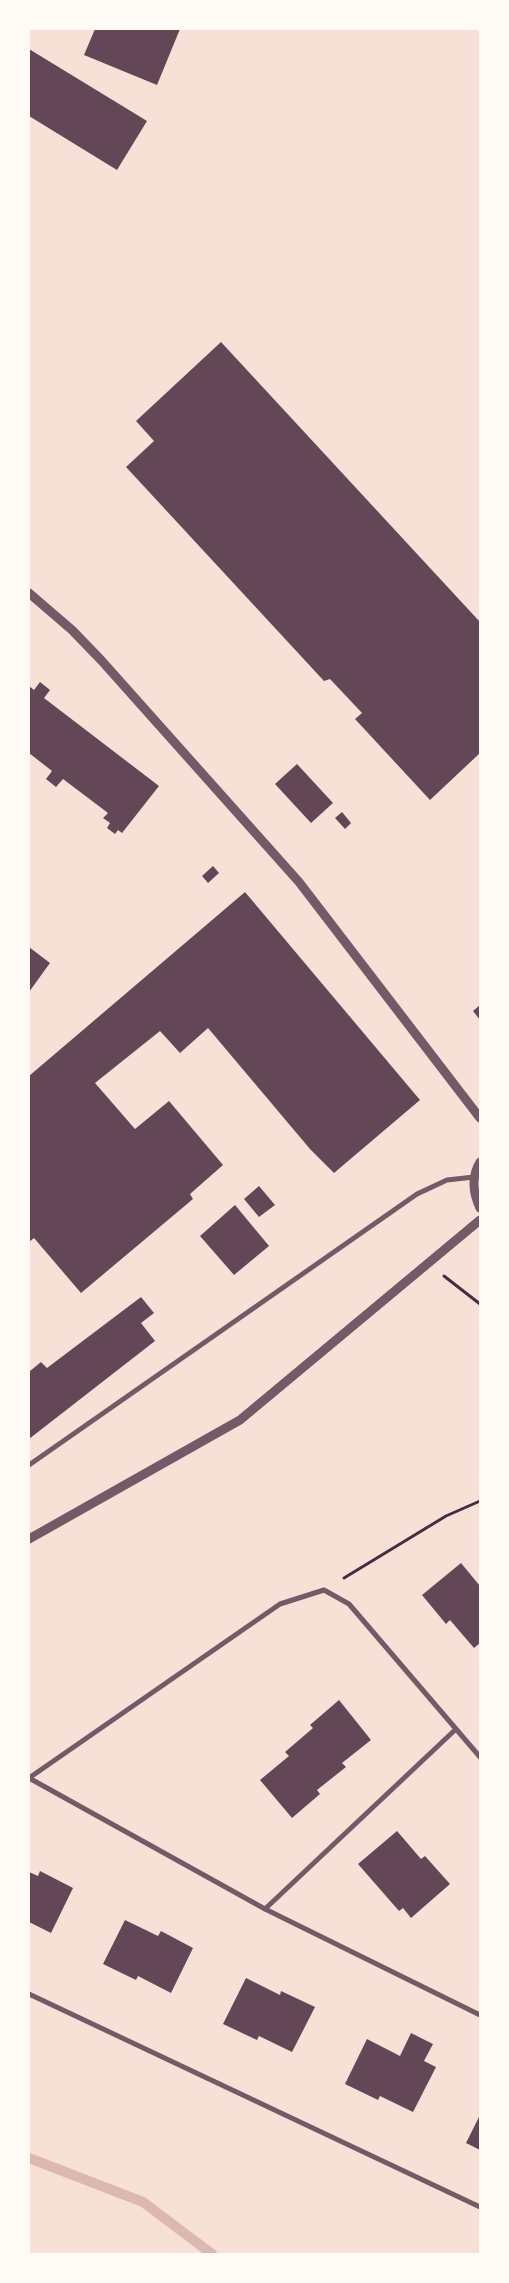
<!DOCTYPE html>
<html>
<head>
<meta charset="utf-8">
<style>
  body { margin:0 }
  #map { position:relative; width:509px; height:2283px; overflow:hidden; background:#f7e1d7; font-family:"Noto Sans",sans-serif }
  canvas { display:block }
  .frame { position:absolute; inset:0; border:30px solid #fffaf5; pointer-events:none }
</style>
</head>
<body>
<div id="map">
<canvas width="509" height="2283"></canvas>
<div class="frame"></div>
</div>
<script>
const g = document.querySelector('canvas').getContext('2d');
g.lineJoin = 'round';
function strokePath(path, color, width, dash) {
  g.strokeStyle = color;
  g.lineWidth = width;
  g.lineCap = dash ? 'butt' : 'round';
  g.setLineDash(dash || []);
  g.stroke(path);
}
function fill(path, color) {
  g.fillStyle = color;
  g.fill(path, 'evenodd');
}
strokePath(new Path2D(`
  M29 2158 143 2202 212 2254`), '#dcb8b0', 10);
fill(new Path2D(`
  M95 29H180L157 85 84 55Z
  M29 49 147 121 117 170 29 116Z
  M221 342 480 622V753L430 800 355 719 362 713 330 679 324 681 126 467 154 441 136 421Z
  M40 682 50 690 44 698 159 786 122 833 118 830 115 834 107 828 110 823 103 818 108 813 63 779 56 787 46 779 52 771 29 753V686L34 690Z
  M297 764 333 803 311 823 275 784Z
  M342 812 351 823 345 829 335 818Z
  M213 866 219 873 208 883 202 876Z
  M245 892 420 1100 334 1173 310 1149 208 1028 180 1053 160 1031 95 1083 135 1129 169 1101 223 1165 190 1194 193 1199 81 1293 34 1238 29 1242V1076Z
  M29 947 50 963 29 992Z
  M480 1005V1020L473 1011Z
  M259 1186 275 1205 259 1217 244 1199Z
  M235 1205 269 1246 234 1275 200 1236Z
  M141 1297 154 1313 141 1323 155 1341 29 1439V1369L30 1371 41 1362 47 1368Z
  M461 1563 480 1586V1643L474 1648 450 1620 446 1624 422 1595Z
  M339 1700 371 1740 342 1763 346 1767 317 1790 320 1794 292 1818 260 1780 289 1756 285 1752 313 1728 310 1725Z
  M397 1831 421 1859 425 1856 450 1884 411 1918 403 1908 399 1911 358 1864Z
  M40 1871 73 1888 51 1933 29 1922V1872L38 1876Z
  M125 1920 158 1936 161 1931 193 1948 171 1993 138 1976 136 1980 103 1964Z
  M246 1978 280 1995 281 1991 315 2007 292 2052 259 2036 257 2040 223 2024Z
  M411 2033 433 2044 424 2061 436 2067 413 2112 380 2096 378 2100 345 2084 367 2039 400 2056Z
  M480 2115V2150L466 2143Z`), '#644757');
strokePath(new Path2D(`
  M444 1276 480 1304
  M344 1578 446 1516 480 1501`), '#4a2c40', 3);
strokePath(new Path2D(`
  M29 1465 417 1194 447 1180 474 1177
  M29 1778 280 1604 324 1590 349 1604 480 1757
  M29 1778 265 1909 480 2015
  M265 1909 456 1729
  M29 1994 480 2207`), '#755966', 5);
strokePath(new Path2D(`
  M29 593 72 630 101 660 299 882 480 1118
  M480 1162C471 1177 473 1193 480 1208
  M29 1539 240 1420 480 1220`), '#755966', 9);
</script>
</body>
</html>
